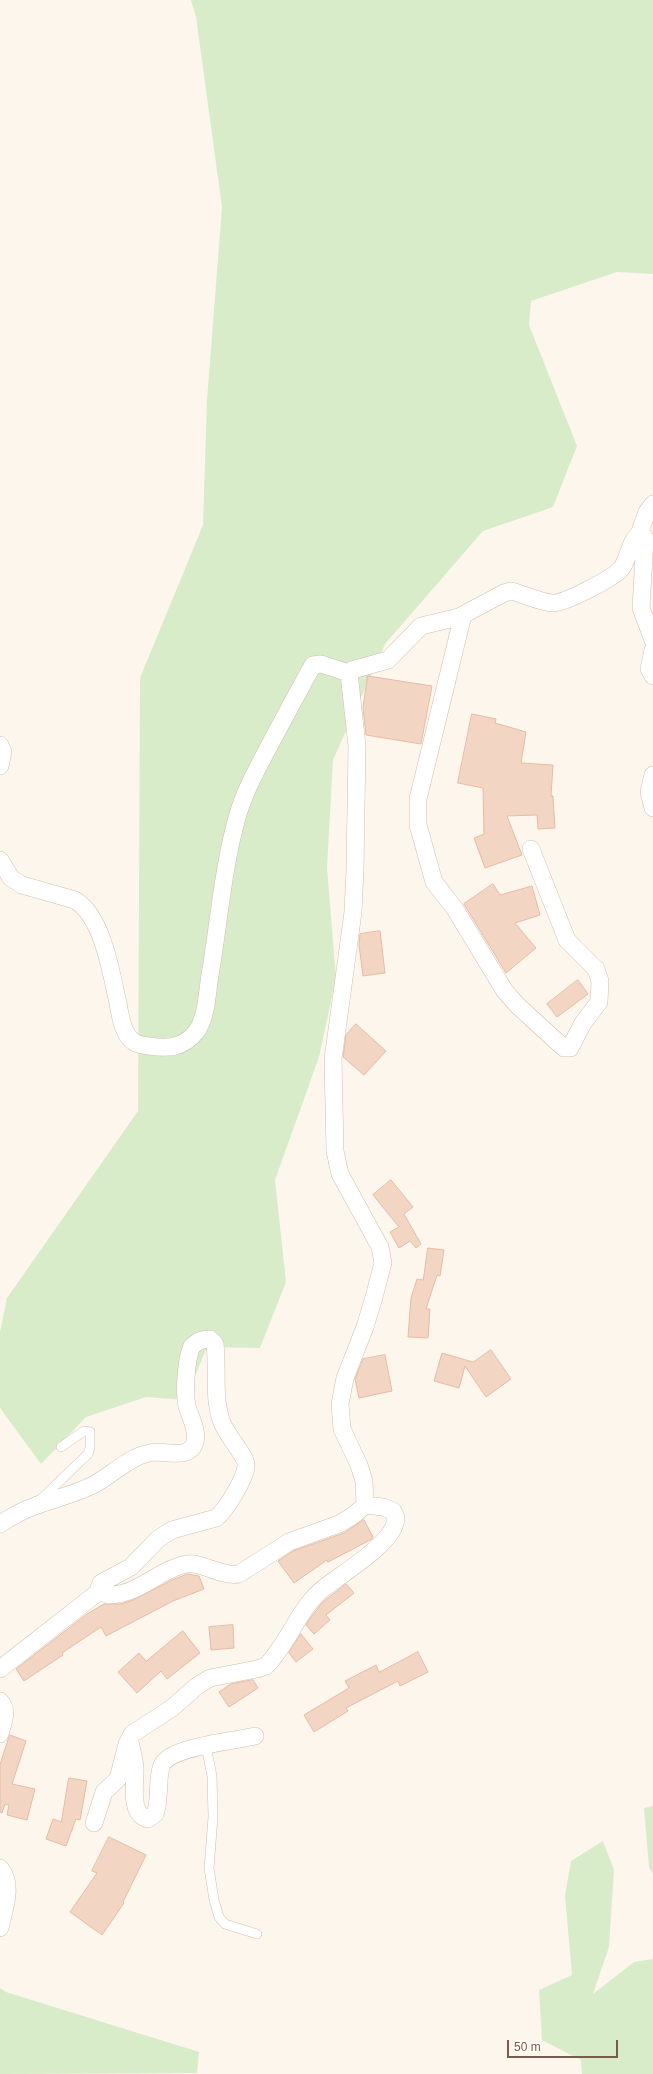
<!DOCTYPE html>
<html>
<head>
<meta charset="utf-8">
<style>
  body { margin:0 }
  #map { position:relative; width:653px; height:2074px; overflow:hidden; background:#fdf6ec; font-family:Arial,sans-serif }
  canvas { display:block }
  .scale { position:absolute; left:507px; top:2040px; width:111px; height:18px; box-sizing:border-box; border:2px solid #7a5c4d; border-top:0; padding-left:5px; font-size:12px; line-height:14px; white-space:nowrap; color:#7a5c4d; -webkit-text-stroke:3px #fffaf3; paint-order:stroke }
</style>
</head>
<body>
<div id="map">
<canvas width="653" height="2074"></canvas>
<div class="scale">50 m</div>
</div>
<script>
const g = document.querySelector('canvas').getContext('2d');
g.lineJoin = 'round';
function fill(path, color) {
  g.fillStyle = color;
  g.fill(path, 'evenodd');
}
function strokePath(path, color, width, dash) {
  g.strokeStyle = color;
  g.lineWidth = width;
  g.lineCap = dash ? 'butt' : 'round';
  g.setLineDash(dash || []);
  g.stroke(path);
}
fill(new Path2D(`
  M191 0H653V274L617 272 531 301 529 325 577 446 553 507 483 531 385 644 333 760 327 868 336 978 319 1057 275 1180 286 1282 260 1348 207 1347 185 1400 146 1397 86 1417 41 1464 0 1408V1332L7 1298 138 1111 140 678 203 525 207 400 222 207 196 17Z
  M653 1806V1874L649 1867 644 1808Z
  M603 1841 614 1870 609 1947 593 1994 634 1962 653 1959V2074H582L581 2060 542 2040 539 1990 572 1975 565 1896 571 1861Z
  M0 1988 6 1992 199 2052 197 2073 0 2074Z`), '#d8ecc9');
const building = new Path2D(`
  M368 676 432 686 421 744 366 735 363 708Z
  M472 714 496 719 495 723 526 732 521 763 553 765 551 796H553L555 828 538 829 537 815 507 816 522 855 485 868 474 838 484 834 483 788 458 783Z
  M493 884 500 895 532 886 540 915 515 923 536 948 506 973 464 904Z
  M380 931 385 973 363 976 359 945 360 934Z
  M578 980 588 994 557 1017 547 1004Z
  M356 1024 386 1051 364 1075 343 1057 346 1035Z
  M391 1180 413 1207 404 1214 421 1244 416 1248 410 1241 399 1248 390 1232 399 1227 373 1195Z
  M428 1248 444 1250 440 1276 437 1275 426 1309H430L428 1338 408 1337 411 1298 417 1279 423 1280Z
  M491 1350 511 1379 486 1397 465 1366 459 1388 434 1381 442 1353 473 1362Z
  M385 1355 392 1391 359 1398 355 1379 363 1359Z
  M364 1520 373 1537 372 1539 328 1562 327 1560 294 1583 278 1561 293 1551 344 1533Z
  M188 1574 199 1576 204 1589 173 1601 106 1636 101 1627 62 1653 63 1655 24 1681 16 1669 87 1614 104 1604H121L133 1600 172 1580Z
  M346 1584 354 1593 326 1615 330 1620 314 1634 306 1625 309 1620 322 1603Z
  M233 1625 234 1648 211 1650 209 1627Z
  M183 1631 200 1653 167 1679 161 1671 137 1693 118 1672 139 1653 146 1661Z
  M301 1634 313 1649 296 1662 289 1653Z
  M418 1652 428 1672 400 1686 398 1681 346 1708 348 1711 314 1732 304 1715 349 1688 345 1681 376 1665 379 1672Z
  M253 1680 258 1688 229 1707 219 1692 231 1684Z
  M10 1735 26 1741 12 1784 35 1789 27 1820 7 1815 9 1805 5 1804 2 1813 0 1812V1765Z
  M69 1778 87 1781 80 1820 76 1819 66 1846 46 1839 53 1819 61 1822Z
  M109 1837 146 1855 123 1902 124 1903 102 1935 70 1912 97 1873 92 1871Z`);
fill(building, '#f3d5c3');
strokePath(building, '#e6bba3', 1);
const lane = new Path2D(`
  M39 1501 88 1454 90 1448V1432L84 1431 61 1447
  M206 1746 212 1776 213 1817 209 1868 214 1900 219 1917 225 1924 257 1934`);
const street = new Path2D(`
  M639 534 647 512 653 504
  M463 615 418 799V825L434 882 455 909 504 990 517 1005 564 1048H570L583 1023 599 1002 600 981 596 969 567 940 531 849
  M653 650 649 669 653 676
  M0 745 3 752 0 766
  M653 775 649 792 653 808
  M0 860 11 878 22 885 75 900C103 917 111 973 118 1003 120 1016 123 1035 134 1042 138 1045 144 1045 149 1046 168 1049 183 1048 196 1032 207 1017 207 993 210 975 219 922 223 866 238 814 247 785 262 760 276 733 288 711 300 688 313 665L321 664 349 673
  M0 1524C11 1517 23 1510 35 1506 54 1499 75 1494 93 1485 114 1474 132 1453 157 1452 170 1452 190 1459 195 1442 198 1430 190 1417 187 1406 184 1392 186 1359 192 1346 198 1341 202 1339 210 1339L215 1344C218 1369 213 1395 221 1420 225 1434 246 1455 246 1465 246 1478 226 1510 216 1518L172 1530 158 1539 131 1567 101 1583 99 1588 104 1593 109 1595C139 1595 159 1569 187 1564 203 1562 220 1577 239 1574L289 1542 339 1524 354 1515 365 1505 364 1481 359 1465 342 1429 340 1404 345 1378 365 1327 374 1297 383 1263 380 1247 340 1174 335 1151 333 1059 353 912 355 870 357 746 349 673 352 670 388 660 421 626 459 617 504 593 511 591C524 594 539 602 552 603 564 604 613 578 621 569 629 559 629 542 639 534H642L645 538 641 608 653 640
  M0 1669 101 1590
  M0 1701C9 1711 3 1722 0 1734
  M130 1742C132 1750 134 1759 135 1767 136 1782 128 1814 148 1819L155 1814C161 1799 156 1780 162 1765 171 1746 235 1741 255 1736
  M94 1823 104 1792 118 1779 127 1744 132 1734 172 1708 197 1686 210 1678 257 1669 266 1666C289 1643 299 1607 324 1588 343 1573 390 1545 395 1523 397 1518 395 1515 393 1511L383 1507 365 1505
  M0 1868C14 1885 4 1909 0 1928`);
strokePath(lane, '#d1beb0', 10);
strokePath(street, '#d1beb0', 18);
strokePath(lane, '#fff', 9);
strokePath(street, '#fff', 17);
</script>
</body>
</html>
